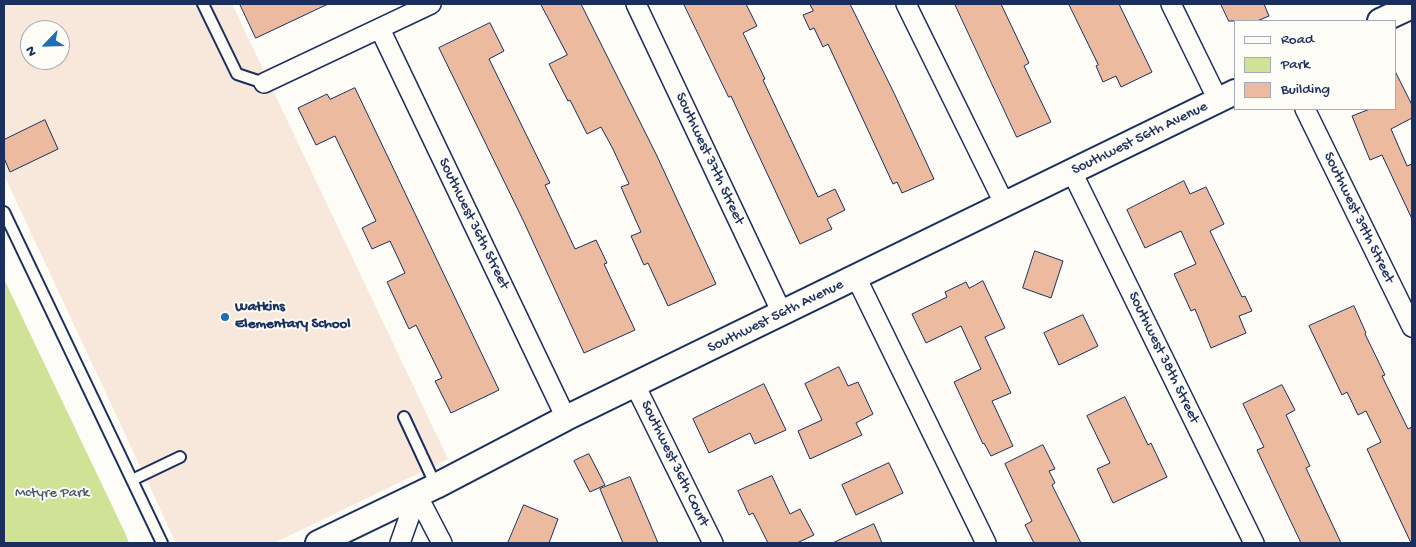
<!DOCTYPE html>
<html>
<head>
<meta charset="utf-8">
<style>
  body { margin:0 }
  #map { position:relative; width:1416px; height:547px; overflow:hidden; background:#fdfcf7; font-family:"Gochi Hand",sans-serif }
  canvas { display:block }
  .frame { position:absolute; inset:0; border:5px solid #1b2f5e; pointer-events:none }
  .legend { position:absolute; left:1234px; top:20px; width:162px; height:90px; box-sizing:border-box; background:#fdfcf7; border:1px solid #a3aaba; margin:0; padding:6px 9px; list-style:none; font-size:15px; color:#1b2f5e }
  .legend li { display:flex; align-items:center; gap:10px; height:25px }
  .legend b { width:25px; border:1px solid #a3aaba }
  .north { position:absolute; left:20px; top:20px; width:50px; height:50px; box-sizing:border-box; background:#fdfcf7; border:1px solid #a3aaba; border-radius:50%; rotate:246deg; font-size:14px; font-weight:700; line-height:20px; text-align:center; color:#1b2f5e }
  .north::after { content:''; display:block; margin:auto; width:18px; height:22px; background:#1f6fb2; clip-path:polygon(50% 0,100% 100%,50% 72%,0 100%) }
</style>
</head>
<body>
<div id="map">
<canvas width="1416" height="547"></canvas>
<div class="frame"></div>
<ul class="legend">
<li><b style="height:6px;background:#fdfcf7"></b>Road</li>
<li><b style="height:14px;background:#cfe296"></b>Park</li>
<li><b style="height:14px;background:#ecba9e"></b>Building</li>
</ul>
<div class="north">N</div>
</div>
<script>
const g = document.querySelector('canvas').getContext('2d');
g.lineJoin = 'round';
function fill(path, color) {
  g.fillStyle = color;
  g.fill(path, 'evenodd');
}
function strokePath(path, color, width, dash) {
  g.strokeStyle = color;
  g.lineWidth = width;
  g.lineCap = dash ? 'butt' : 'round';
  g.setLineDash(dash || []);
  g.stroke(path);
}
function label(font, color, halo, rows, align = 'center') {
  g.font = font + ' "Gochi Hand",sans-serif';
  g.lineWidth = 4;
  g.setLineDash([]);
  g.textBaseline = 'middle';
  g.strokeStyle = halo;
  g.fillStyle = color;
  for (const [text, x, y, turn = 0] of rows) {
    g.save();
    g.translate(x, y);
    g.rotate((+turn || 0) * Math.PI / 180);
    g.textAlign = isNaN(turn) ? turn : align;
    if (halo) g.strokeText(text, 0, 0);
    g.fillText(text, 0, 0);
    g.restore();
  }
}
fill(new Path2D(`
  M4 4H232L448 459 274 543H176L4 175ZM30 30H60V60H30Z`), '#f8e8dc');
fill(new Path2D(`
  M4 279 126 535 129 543H4Z`), '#cfe296');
const building = new Path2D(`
  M240 4H328L256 38Z
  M541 4H581L657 156 716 284 668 306 648 263 644 265 631 236 641 232 621 187 629 184 613 149 601 127 587 134 570 100 568 101 549 64 567 55Z
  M684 4H746L757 26 743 33 765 79 763 80 818 197 835 189 845 210 827 219 832 229 800 244 731 96 729 97Z
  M810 4H850L894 93 934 179 902 193 897 182 893 184 828 44 823 47 814 28 810 30 803 15 813 11Z
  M955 4H1001L1029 63 1024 66 1051 122 1017 137Z
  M1069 4H1119L1152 72 1121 87 1116 76 1103 82 1096 66 1098 65Z
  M1221 4H1264L1269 16 1257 21H1229Z
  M490 23 504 51 489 59 550 183 545 185 575 249 596 240 607 263 604 264 635 330 584 353 523 220 439 48Z
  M1395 71 1412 105V118L1391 129 1407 166 1412 164V219L1382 155 1370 160 1352 116 1370 109H1395Z
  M355 88 499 390 451 413 435 381 442 378 416 325 409 329 387 282 405 273 390 241 372 249 362 228 376 221 335 136 316 145 298 108 327 94 330 99Z
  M45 120 58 149 10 172 4 158V140Z
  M1184 181 1190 194 1206 187 1224 224 1210 231 1242 297 1245 296 1252 311 1239 316 1246 333 1211 348 1195 309 1191 311 1174 274 1196 264 1181 231 1145 248 1127 210Z
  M1035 251 1063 261 1051 298 1023 288Z
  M983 281 1005 328 985 337 1011 393 992 401 1013 446 991 456 984 443 983 444 954 382 981 369 961 326 926 343 912 314 947 297 945 292 966 282 969 288Z
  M1354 306 1366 333 1365 334 1385 375 1382 376 1408 429 1412 427V543H1411L1367 449 1381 442 1366 411 1358 415 1347 392 1342 395 1309 326Z
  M1083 315 1098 346 1059 365 1044 333Z
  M839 367 848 386 858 382 873 414 856 423 862 435 810 459 798 431 822 420 805 384Z
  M764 384 786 430 755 444 750 433 709 453 693 419Z
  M1282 385 1295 410 1286 415 1310 466 1306 468 1341 543H1301L1257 450 1264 447 1243 404Z
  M1125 397 1148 445 1151 443 1167 477 1113 503 1097 469 1110 463 1087 416Z
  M1043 445 1055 469 1049 471 1055 483 1052 485 1081 543H1034L1025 525 1032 521 1005 464Z
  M589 454 605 485 590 492 574 461Z
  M889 463 903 493 856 515 842 485Z
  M772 476 790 514 800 509 814 535 797 543H768L753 513 749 515 738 491Z
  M630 477 658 543H623L600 489Z
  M524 505 558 519 549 543H508Z
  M874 524 882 543H833Z`);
fill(building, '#ecba9e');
strokePath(building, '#1b2f5e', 1);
const service = new Path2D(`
  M203 4 237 74 264 83
  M4 212 162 543
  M404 417 436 486
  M132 480 180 457`);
const minor = new Path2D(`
  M636 4 782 313
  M906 4 1005 205
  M1171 4 1218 100
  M380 29 566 418
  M264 83 431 4
  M1305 109 1412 327
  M1072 172 1254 543
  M856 277 986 543
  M635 385 713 543
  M417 495 442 543
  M400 543 417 495`);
const tertiary = new Path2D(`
  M1380 21 1412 6
  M318 543 436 486 566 418 1235 92`);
strokePath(service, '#1b2f5e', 14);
strokePath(minor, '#1b2f5e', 22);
strokePath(tertiary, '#1b2f5e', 28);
strokePath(service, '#fdfcf7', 10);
strokePath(minor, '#fdfcf7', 19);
strokePath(tertiary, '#fdfcf7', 24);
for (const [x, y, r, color] of [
  [225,317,5,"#1f6fb2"]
]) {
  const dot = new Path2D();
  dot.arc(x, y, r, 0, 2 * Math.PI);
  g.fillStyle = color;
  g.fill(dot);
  strokePath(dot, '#fdfcf7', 2);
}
label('15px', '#1b2f5e', '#fdfcf7', [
  ["Southwest 56th Avenue",1140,139,-26],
  ["Southwest 37th Street",709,159,65],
  ["Southwest 39th Street",1358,218,64],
  ["Southwest 36th Street",473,224,64],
  ["Southwest 56th Avenue",776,317,-26],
  ["Southwest 38th Street",1163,358,64],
  ["Southwest 36th Court",674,464,64]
]);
label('bold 15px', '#1b2f5e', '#fdfcf7', [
  ["Watkins",235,308],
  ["Elementary School",235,325]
], 'left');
label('15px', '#485c6c', '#fdfcf7', [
  ["Mctyre Park",52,494]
]);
</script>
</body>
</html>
